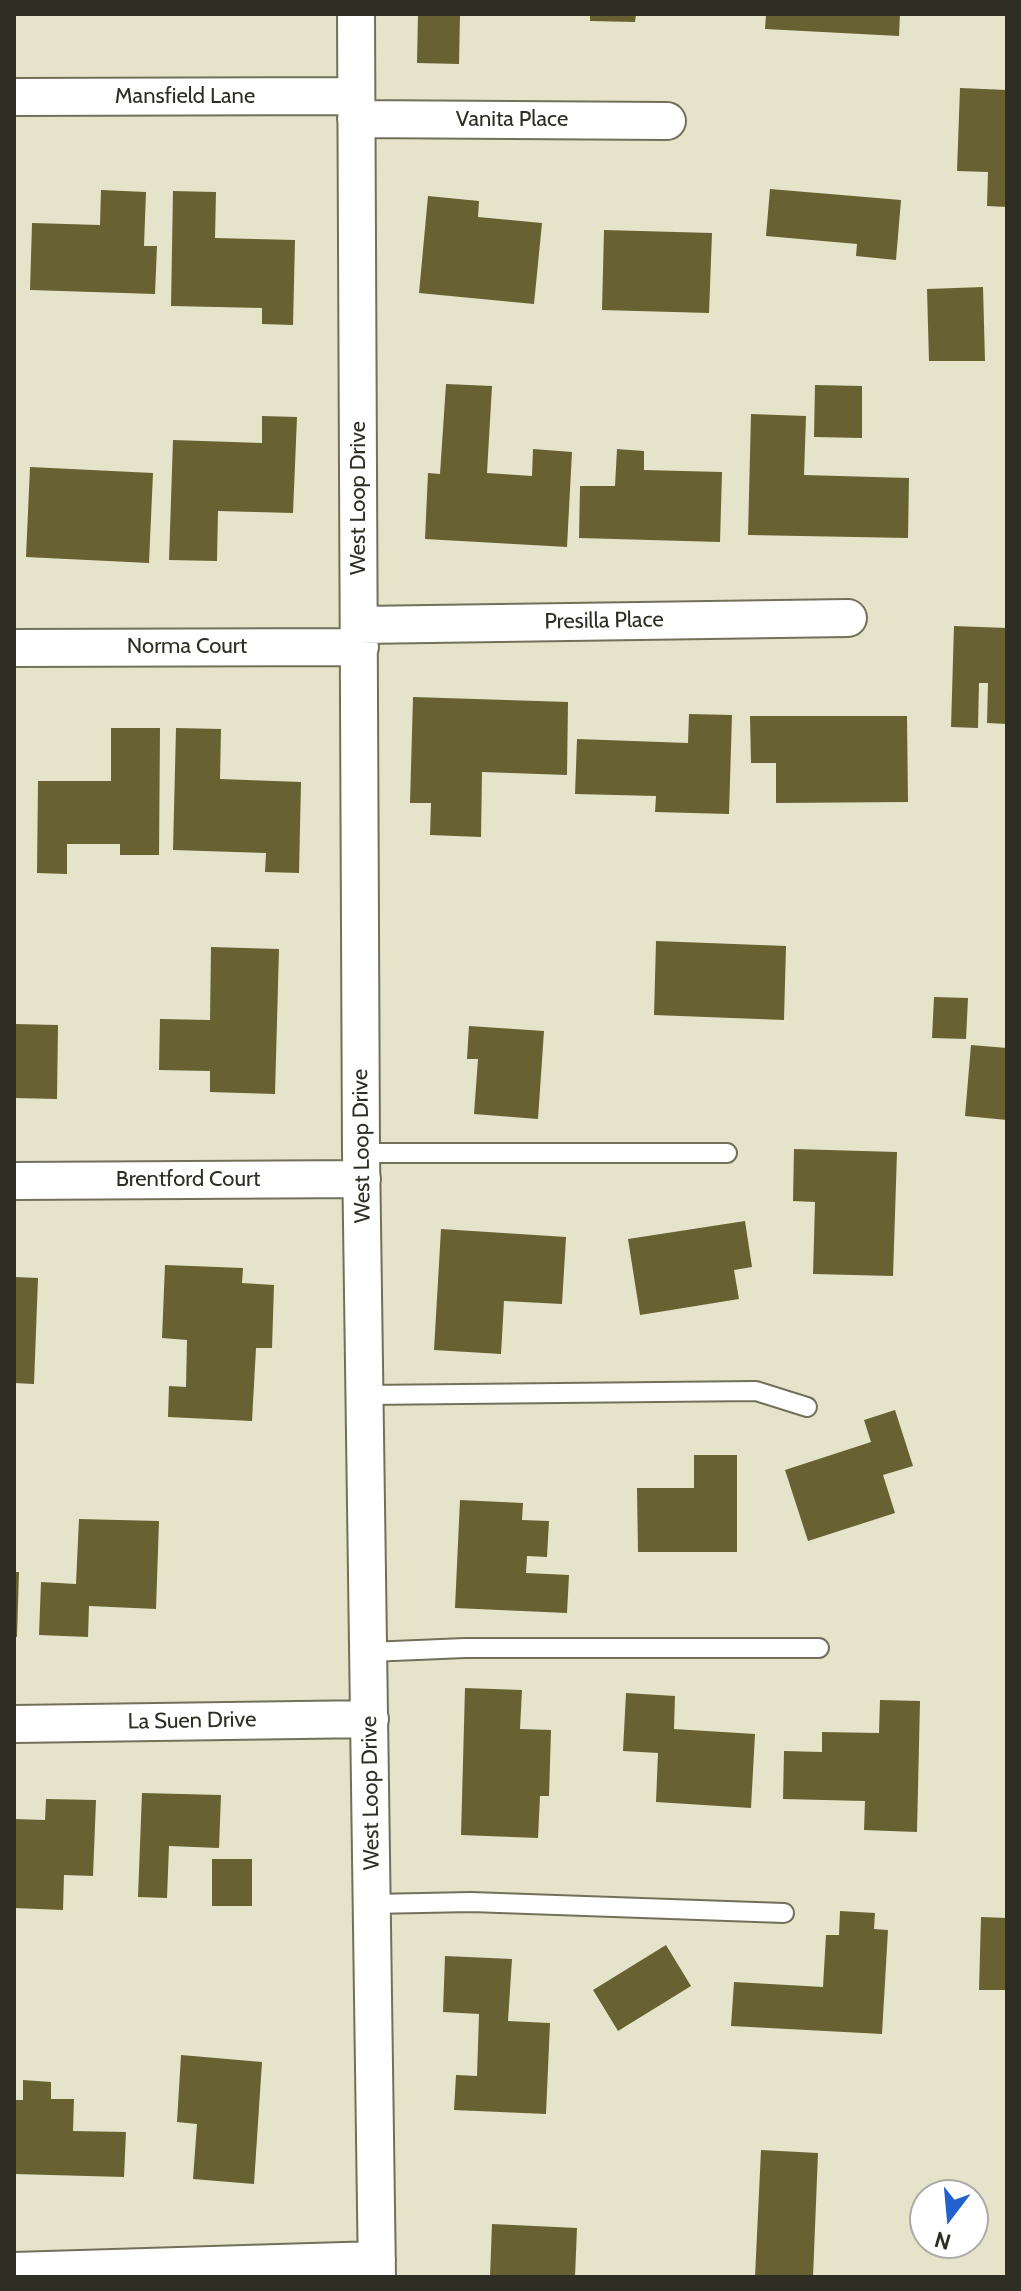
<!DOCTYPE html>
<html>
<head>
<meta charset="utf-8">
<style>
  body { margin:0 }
  #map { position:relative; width:1021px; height:2291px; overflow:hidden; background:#e6e3cb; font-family:Cabin,sans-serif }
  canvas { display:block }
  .frame { position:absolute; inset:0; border:16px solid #2f2e25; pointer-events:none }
  .north { position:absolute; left:909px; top:2179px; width:80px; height:80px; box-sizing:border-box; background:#fff; border:2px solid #acaba8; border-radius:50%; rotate:196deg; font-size:22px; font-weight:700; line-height:32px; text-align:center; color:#2f2e25 }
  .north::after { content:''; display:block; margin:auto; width:28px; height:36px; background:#2361cd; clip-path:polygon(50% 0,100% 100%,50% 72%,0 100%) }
</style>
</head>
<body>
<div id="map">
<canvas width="1021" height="2291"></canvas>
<div class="frame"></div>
<div class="north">N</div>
</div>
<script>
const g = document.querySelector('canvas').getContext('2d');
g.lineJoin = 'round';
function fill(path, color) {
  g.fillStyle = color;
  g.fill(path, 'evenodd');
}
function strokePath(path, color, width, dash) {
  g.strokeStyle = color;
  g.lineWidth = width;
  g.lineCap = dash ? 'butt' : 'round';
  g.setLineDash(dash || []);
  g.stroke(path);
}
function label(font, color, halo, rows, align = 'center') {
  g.font = font + ' Cabin,sans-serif';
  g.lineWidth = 8;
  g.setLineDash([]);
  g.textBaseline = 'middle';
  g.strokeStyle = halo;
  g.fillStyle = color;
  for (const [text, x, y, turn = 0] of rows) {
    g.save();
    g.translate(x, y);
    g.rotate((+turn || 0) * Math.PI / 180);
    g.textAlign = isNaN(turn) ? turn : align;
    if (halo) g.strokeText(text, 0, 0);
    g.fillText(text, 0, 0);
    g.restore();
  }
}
fill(new Path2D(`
  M418 14H460L459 64 417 63Z
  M590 14H636L635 22 590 21Z
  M766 14H900L899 36 765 29Z
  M960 88 1007 90V207L987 206 988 172 957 171Z
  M770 189 901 200 896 260 856 256 857 244 766 236Z
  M101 190 146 192 144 246H157L155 294 30 290 32 223 100 225Z
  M173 191 216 192 215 238 295 240 293 325 262 324V308L171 306Z
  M428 196 479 201 478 217 542 223 534 304 419 293Z
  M604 230 712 233 709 313 602 310Z
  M983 287 985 361H929L927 289Z
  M446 384 492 386 487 473 532 476 533 449 572 452 567 547 425 539 428 473 440 474Z
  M815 385 862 386V438L814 437Z
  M751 414 806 416 804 475 909 478 908 538 748 535Z
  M262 416 297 417 293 513 218 511 217 561 169 560 173 440 262 443Z
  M617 449 644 451V470L722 472 720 542 579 538 580 486H615Z
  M30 467 153 473 149 563 26 557Z
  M954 626 1007 628V724L987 723 988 683H979L978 728 951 727Z
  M413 697 568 702 567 775 482 772 481 837 430 835 431 803H410Z
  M689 714 732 715 729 814 655 812 656 796 575 794 577 739 688 743Z
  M750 716H907L908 802 776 803V763H751Z
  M111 728H160L159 855H120V844H67V874L37 873 38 781H111Z
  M176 728 221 729 220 779 301 782 299 873 265 872 266 853 173 850Z
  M656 941 786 946 784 1020 654 1015Z
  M211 947 279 949 275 1094 210 1092V1071L159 1070 160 1019 210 1020Z
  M934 997 968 998 966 1039 932 1038Z
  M14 1024 58 1025 57 1099 14 1098Z
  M469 1026 544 1031 538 1119 474 1114 478 1059H467Z
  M971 1045 1007 1048V1120L965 1116Z
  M794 1149 897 1152 893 1276 813 1274 815 1202 793 1201Z
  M745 1221 752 1267 734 1270 739 1299 640 1315 628 1239Z
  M441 1229 566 1237 562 1304 504 1301 501 1354 434 1350Z
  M165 1265 243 1268 242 1283 274 1285 272 1348H256L252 1421 168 1417 169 1386 186 1387 187 1340 162 1338Z
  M14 1277 38 1278 34 1384 14 1383Z
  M895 1410 913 1466 883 1475 895 1513 808 1541 785 1470 871 1442 864 1420Z
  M694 1455H737V1552H638L637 1488H694Z
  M460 1500 523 1503 522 1520 549 1521 547 1557 527 1556 526 1573 569 1575 567 1613 455 1608Z
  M79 1519 159 1521 156 1609 89 1606 88 1637 39 1635 41 1582 76 1584Z
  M14 1572H19L17 1637H14Z
  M465 1688 522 1690 520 1729 551 1730 549 1796H540L538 1838 461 1835Z
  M626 1693 675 1696 674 1729 755 1734 751 1808 656 1802 658 1753 623 1751Z
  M880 1700 920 1701 917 1832 864 1830 865 1801 783 1799 784 1751 822 1752V1732L879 1733Z
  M142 1793 221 1795 219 1848 169 1846 167 1898 138 1897Z
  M46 1799 96 1800 93 1876 64 1875 63 1910 14 1908V1819L45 1820Z
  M212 1859H252V1906H212Z
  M840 1911 875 1913 874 1929 888 1930 882 2034 731 2026 734 1982 823 1987 826 1935H839Z
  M981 1917 1007 1918V1990H979Z
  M666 1945 691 1986 618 2031 593 1990Z
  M445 1956 512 1959 508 2021 550 2023 546 2114 454 2110 456 2075 477 2076 479 2014 443 2012Z
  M181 2055 262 2062 254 2184 193 2179 197 2124 177 2122Z
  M23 2080 51 2082V2099H74L73 2131 126 2132 124 2177 14 2174V2100H23Z
  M761 2150 818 2153 813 2277H755Z
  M492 2224 577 2228 575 2277H490Z`), '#686232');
const service = new Path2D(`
  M361 1153H727
  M365 1395 756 1391 807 1407
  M369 1652 465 1648H819
  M372 1904 471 1902 784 1913`);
const minor = new Path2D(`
  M356 14 361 1153 377 2277
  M14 97 356 96
  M356 119 667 121
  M360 625 848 618
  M14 648 360 647
  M14 1181 362 1179
  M14 1724 370 1719
  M14 2271 377 2260`);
strokePath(service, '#73705a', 22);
strokePath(minor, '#73705a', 40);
strokePath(service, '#fff', 18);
strokePath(minor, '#fff', 36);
label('22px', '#2f2e25', '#fff', [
  ["Mansfield Lane",185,97],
  ["Vanita Place",512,120],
  ["West Loop Drive",359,498,-90],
  ["Presilla Place",604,621,-1],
  ["Norma Court",187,647],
  ["West Loop Drive",362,1146,-91],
  ["Brentford Court",188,1180],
  ["La Suen Drive",192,1721,-1],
  ["West Loop Drive",371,1793,-91]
]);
</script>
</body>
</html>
